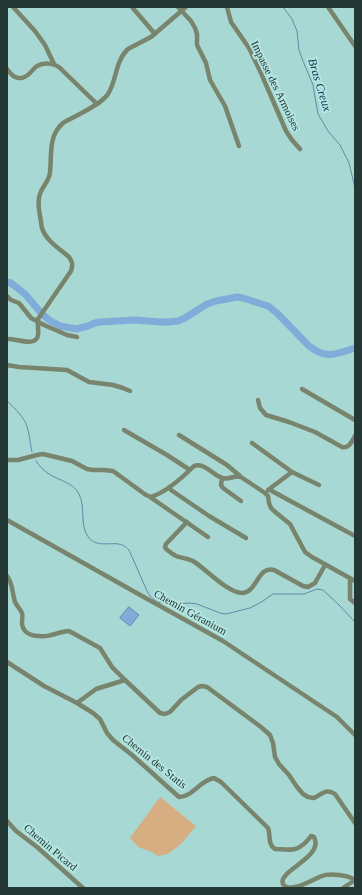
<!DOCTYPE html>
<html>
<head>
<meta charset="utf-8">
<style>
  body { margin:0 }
  #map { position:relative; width:362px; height:895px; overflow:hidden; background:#a7d8d3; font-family:"Times New Roman",serif }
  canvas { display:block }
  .frame { position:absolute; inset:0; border:8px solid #233735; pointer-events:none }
</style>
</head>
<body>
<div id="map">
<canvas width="362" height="895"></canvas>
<div class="frame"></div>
</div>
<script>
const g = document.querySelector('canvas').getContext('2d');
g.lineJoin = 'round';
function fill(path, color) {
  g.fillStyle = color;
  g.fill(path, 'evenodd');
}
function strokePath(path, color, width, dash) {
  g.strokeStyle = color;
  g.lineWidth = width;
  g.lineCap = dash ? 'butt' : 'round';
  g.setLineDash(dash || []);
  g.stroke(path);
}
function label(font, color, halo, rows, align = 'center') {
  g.font = font + ' "Times New Roman",serif';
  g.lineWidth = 4;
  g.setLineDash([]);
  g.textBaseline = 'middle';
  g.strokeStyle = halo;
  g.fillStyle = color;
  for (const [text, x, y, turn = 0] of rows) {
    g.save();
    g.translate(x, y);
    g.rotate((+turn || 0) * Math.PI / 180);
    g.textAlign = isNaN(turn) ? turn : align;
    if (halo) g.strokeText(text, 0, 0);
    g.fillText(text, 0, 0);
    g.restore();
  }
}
fill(new Path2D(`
  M160 797 196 826 181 844 168 854 158 856 152 852 138 847 130 838Z`), '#d7ae82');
const water = new Path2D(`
  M129 607 139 615 130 626 120 618Z`);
fill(water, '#7facd8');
strokePath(water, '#6389a7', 1);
strokePath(new Path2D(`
  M283 7 292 19 294 24 297 31 299 50 303 61 313 85 318 114 328 131 340 145 349 163 355 188
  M7 401C15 409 26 418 28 430 30 437 30 444 32 452
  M36 461C39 466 44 471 49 474 58 480 74 483 79 494 86 507 79 526 89 538 98 549 115 540 124 546 126 547 127 548 129 550L147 591 150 596 157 602 170 604 190 603 197 604 220 613 226 614 250 608 263 601 273 594H304L317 589 323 590 339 605 355 622`), '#6389a7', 1);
strokePath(new Path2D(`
  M7 282 11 283 25 294 42 314 49 320 60 326 76 329 88 326 95 323 100 322 135 320 160 322H168L178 321 185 318 207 304 216 301 237 297 243 298 268 306 277 313 309 346C327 360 336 354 355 348`), '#7facd8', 7);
strokePath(new Path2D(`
  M13 7 35 31 45 45 54 64
  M132 7 155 34
  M178 7 191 21 195 28 197 34V45L206 63 210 80 225 106 239 146
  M227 7 231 22 249 48 261 73 286 131 292 140 300 149
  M328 7 355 46
  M7 69C13 78 21 82 30 73 32 71 34 68 37 66 44 62 54 63 60 68L97 104
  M7 296 11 300 19 303 31 318 44 325 67 335 77 337
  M7 339C16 338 36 348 38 335 39 330 37 324 38 319L71 271C73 265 73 263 69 257 60 249 46 241 42 228 41 224 41 220 40 216 39 209 37 202 40 194 42 187 50 180 50 172 52 154 48 136 63 123 75 116 101 105 108 94 117 80 115 61 128 49L151 37 186 7
  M7 365 19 367 67 370 89 382 113 385 123 388 130 391
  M302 389 355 420
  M258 400 260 408 266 415 289 422 315 432 342 447C349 449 352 441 355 436
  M124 430 167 455 190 470
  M179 435 227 465 240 476
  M252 443 292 472
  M7 460H18L37 455 43 454 72 461 87 469 93 470H104L113 471 146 495 151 497C166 492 183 477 194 466 204 462 213 475 222 478 229 480 234 475 241 477L265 493 268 496 269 503 271 508 274 511 290 524 305 552 312 557 355 581
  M222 478 221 485 223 488 241 501
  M169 487 171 490 209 516 246 538
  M268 490 292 472 319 485
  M270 490 355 536
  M150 497 208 537
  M7 520 142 596 223 641 337 717 355 735
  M187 522 166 544 165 547 166 549C169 551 172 554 176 556 181 558 187 558 193 561 206 569 228 593 242 593 257 593 258 565 274 570L303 586 308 587 315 583 325 565
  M7 576C13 583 12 593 15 602 17 606 20 609 22 613 23 616 22 619 22 622 22 632 30 636 39 636 50 638 59 631 69 631L100 648 112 667 125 680 160 713 165 714 170 712 181 700 198 687 202 686 207 687 261 727 270 735 273 743 275 757 279 764 289 775 297 787 303 794 308 797 314 798C322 794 326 788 335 794L355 823
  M350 579V599L355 603
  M7 662 44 686 77 703 93 713 100 719 107 733 113 740 132 755 179 797C193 797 200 780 214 778L221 782 268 828C271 835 267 844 275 849 283 849 295 852 301 846 305 844 308 840 311 836L314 837C325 857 277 871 283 884 289 895 315 878 322 876 329 873 350 875 354 880
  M77 703 96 689 125 680
  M7 821 16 831 37 847 83 888
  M343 888 355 880`), '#79846d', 4.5);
label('11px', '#233735', '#b4e5e0', [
  ["Impasse des Armoises",275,86,64],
  ["Chemin Géranium",190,613,29],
  ["Chemin des Statis",154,762,39],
  ["Chemin Picard",50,848,40]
]);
label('italic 12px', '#103250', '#b4e5e0', [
  ["Bras Creux",319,85,73]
]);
</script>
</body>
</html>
